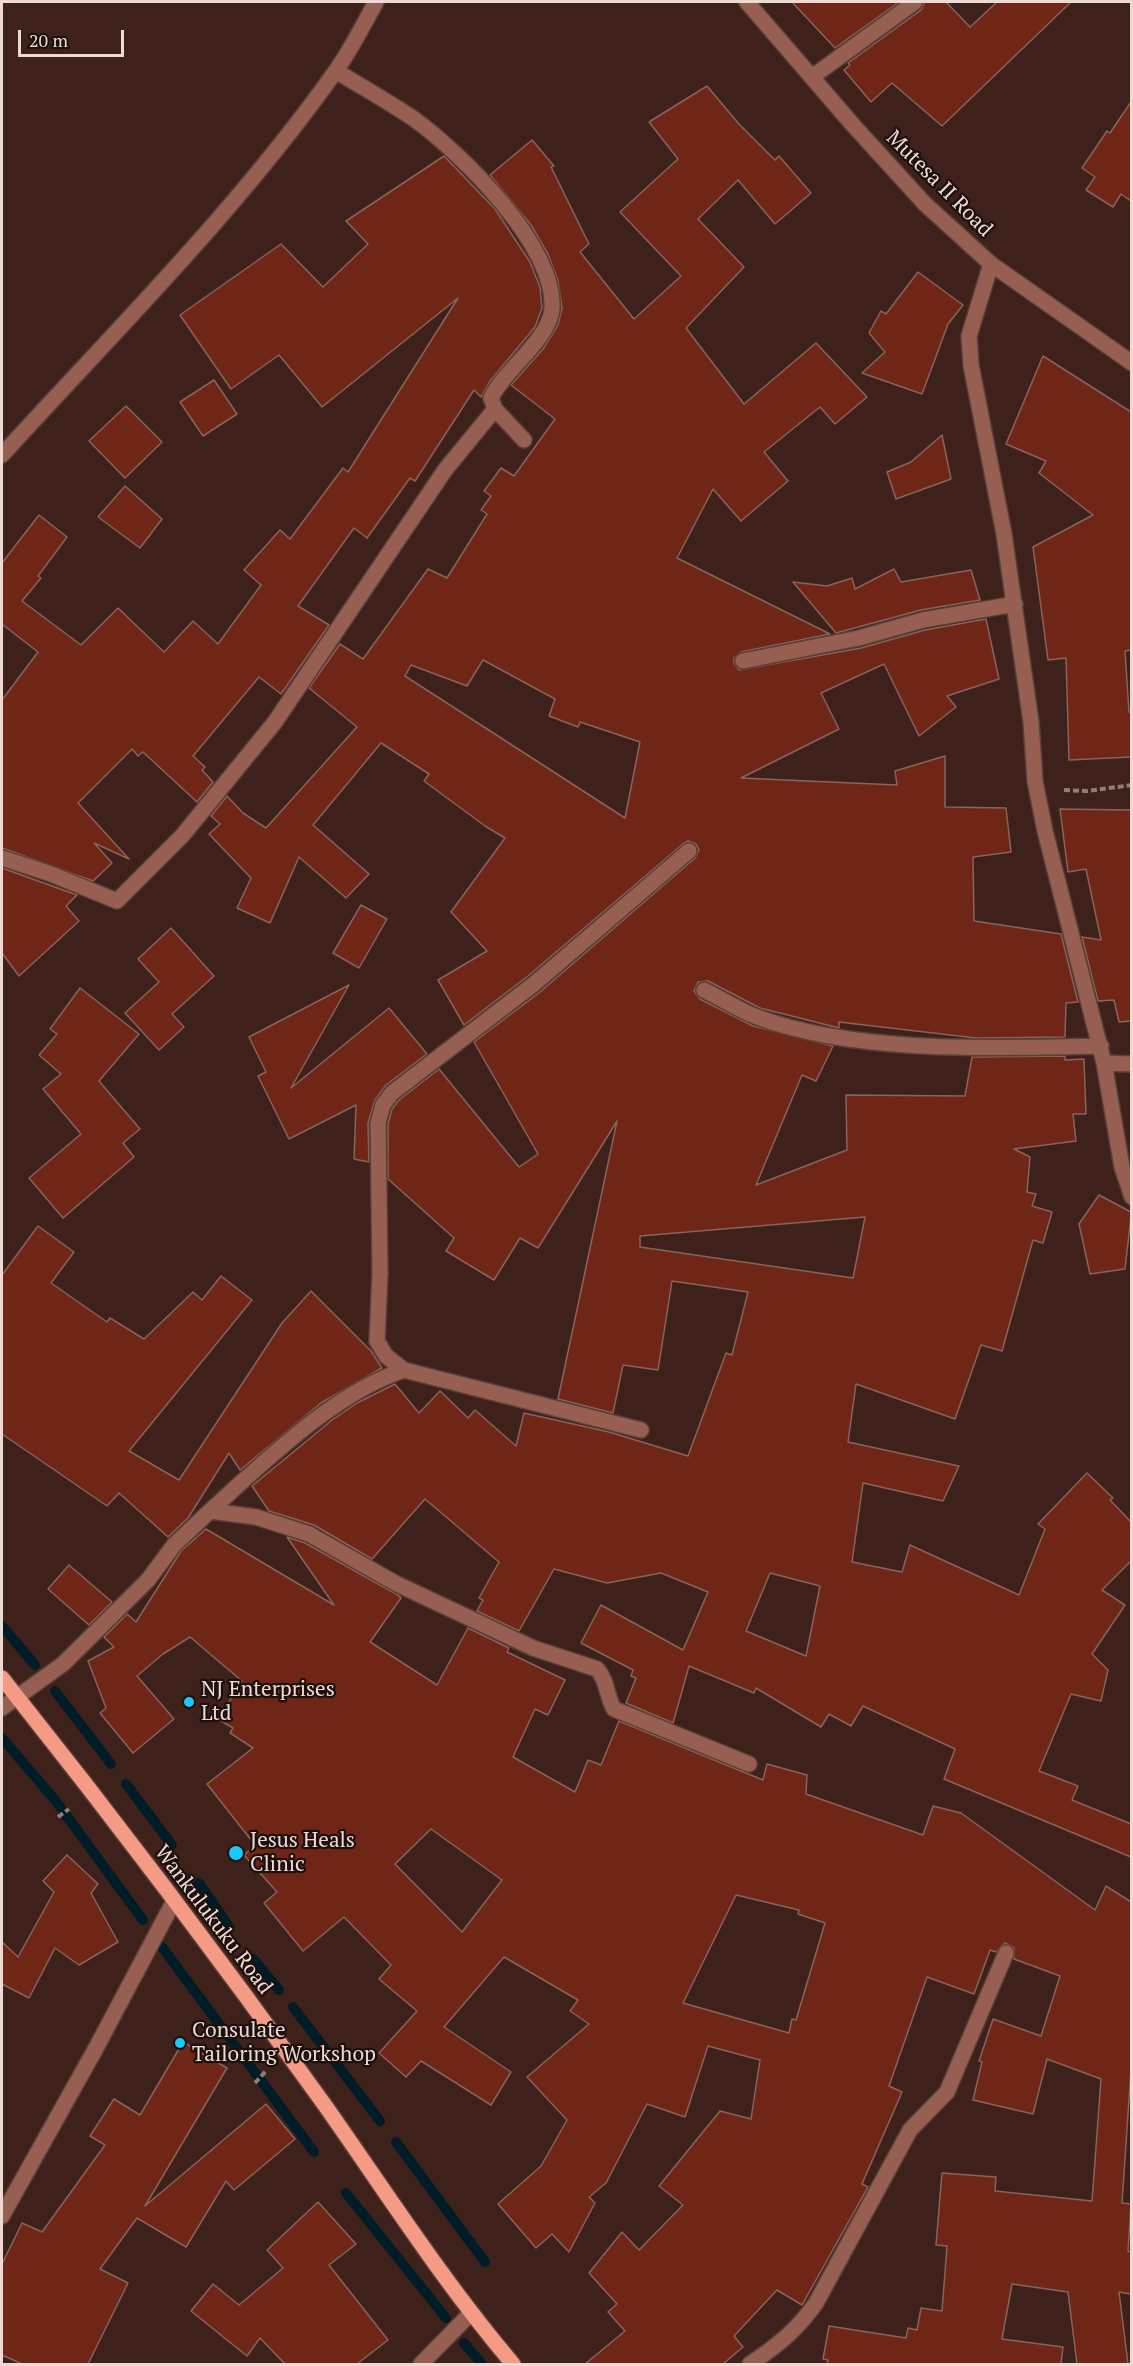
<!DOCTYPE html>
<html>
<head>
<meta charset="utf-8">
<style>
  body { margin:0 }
  #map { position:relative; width:1133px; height:2366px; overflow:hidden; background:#3e211a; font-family:"PT Serif",serif }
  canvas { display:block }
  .frame { position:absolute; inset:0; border:3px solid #eedad5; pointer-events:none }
  .scale { position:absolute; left:18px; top:30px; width:106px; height:27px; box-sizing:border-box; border:3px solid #eedad5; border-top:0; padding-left:8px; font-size:18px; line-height:21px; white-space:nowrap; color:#eedad5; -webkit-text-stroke:4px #1c0f0c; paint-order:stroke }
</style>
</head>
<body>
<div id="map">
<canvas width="1133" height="2366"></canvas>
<div class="frame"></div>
<div class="scale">20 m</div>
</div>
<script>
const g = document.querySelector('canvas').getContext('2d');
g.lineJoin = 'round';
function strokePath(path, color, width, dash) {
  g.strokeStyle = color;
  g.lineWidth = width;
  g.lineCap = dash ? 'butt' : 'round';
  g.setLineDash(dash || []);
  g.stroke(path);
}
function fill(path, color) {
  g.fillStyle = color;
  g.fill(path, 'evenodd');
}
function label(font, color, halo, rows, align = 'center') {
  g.font = font + ' "PT Serif",serif';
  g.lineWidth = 4.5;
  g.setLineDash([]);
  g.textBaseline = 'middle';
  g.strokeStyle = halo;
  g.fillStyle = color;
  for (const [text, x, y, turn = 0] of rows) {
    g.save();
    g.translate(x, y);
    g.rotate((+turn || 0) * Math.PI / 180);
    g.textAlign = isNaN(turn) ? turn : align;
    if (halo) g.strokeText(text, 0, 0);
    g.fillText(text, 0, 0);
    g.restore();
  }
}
strokePath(new Path2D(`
  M2 1626 35 1665
  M55 1691 111 1764
  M2 1738 55 1800 143 1920
  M126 1784 172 1845
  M199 1883 230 1928
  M162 1947 314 2152
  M253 1959 279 1990
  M293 2007 380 2121
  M396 2142 485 2262
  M346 2193 446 2318
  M464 2343 482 2364`), '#001c27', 10);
const building = new Path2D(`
  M792 2H899L835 48Z
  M925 2H946L970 27 997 2H1071L942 126 892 83 871 102 844 70 850 65 848 63 921 10Z
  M707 86 739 124 775 160 779 156 811 193 775 224 738 180 698 219 744 267 686 328 744 404 816 343 867 397 835 424 820 407 764 452 788 481 741 521 713 489 677 558 830 634 741 652 734 658V663L739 670 861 648 925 630 986 619 999 679 947 696 956 707 919 736 884 664 821 693 839 729 741 778 897 785 895 771 945 756V807L1006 808 1011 852 973 857 974 921 1061 934 1078 1002 1066 1003 1065 1037 976 1038 839 1022V1028L760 1008 708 981 698 982 694 991 700 999 753 1026 833 1046 816 1081 802 1075 756 1185 847 1150 846 1095 965 1096 972 1057 1065 1056V1060L1084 1059 1086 1114H1073L1076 1141 1014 1149 1030 1157 1027 1192 1036 1194 1032 1206 1052 1212 1043 1243 1033 1240 1002 1351 981 1345 955 1419 856 1384 848 1442 959 1466 943 1501 863 1483 852 1562 902 1572 910 1545 1019 1595 1045 1529 1038 1524 1087 1473 1113 1498 1110 1500 1131 1522V1561L1102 1590 1125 1605 1092 1654 1108 1670 1101 1701 1071 1694 1039 1771 1078 1786 1072 1800 1131 1824V1857L944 1779 955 1749 863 1706 851 1726 829 1714 821 1727 756 1688 754 1693 689 1666 673 1723 626 1703 636 1678 631 1676 633 1670 581 1643 601 1605 683 1650 708 1592 661 1573 607 1583 554 1569 519 1631 477 1611 483 1600 479 1598 499 1562 425 1499 372 1559 314 1525 269 1511 252 1486 332 1420 357 1403 395 1384 419 1413 440 1391 468 1418 475 1410 516 1446 524 1413 609 1432 688 1456 726 1353 732 1355 748 1292 672 1281 658 1370 623 1365 613 1413 558 1399 617 1121 538 1248 520 1238 494 1280 446 1251 454 1238 388 1179V1124L392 1109 399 1100 439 1069 519 1167 538 1154 474 1042 540 992 695 858 699 850 696 844 688 841 683 844 528 976 464 1025 438 980 487 951 451 912 505 838 485 826 424 781 429 774 381 743 313 825 369 874 346 898 299 857 270 923 237 908 251 878 209 834 220 824 211 816 227 796 243 813 266 828 357 727 309 688 340 644 363 659 428 569 447 578 487 514 481 510 491 496 484 491 501 468 514 476 555 419 511 385 543 349 558 325 562 308 558 281 548 254 531 225 490 175 532 140 554 166 551 167 589 244 580 252 634 319 681 276 620 212 678 159 649 122ZM483 660 555 699 549 716 578 727 580 722 640 742 625 818 405 676 411 665 467 686ZM865 1217 853 1278 640 1247V1236ZM770 1573 820 1586 806 1656 746 1631Z
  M1131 102V201L1121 194 1113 207 1086 190 1095 177 1082 168 1107 131 1110 133Z
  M444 156 495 209 530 262 540 287 542 308 535 327 490 381 481 397 474 390 415 481 410 478 367 538 354 528 298 606 329 625 281 694 259 677 193 756 205 767 202 770 213 782 197 802 143 752 138 756 132 749 78 803 129 859 94 843 112 863 93 881 2 848V700L38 652 2 624V563L39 515 67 537 38 576 41 578 22 601 81 645 118 608 164 652 193 621 218 644 261 585 244 570 280 530 290 539 343 468 348 472 458 298 322 407 279 355 231 389 180 315 281 244 323 287 368 244 346 221Z
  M918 272 963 305 948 324 922 394 862 373 885 352 869 333 881 311 886 314Z
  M1043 356 1131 412V650L1125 651 1129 712H1131V757L1069 760 1066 658 1048 660 1033 547 1093 515 1039 473 1046 461 1006 444Z
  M214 380 237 414 203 436 180 402Z
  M126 406 162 442 125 478 89 441Z
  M942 435 951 479 896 499 887 472 911 462Z
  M125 486 162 519 140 548 98 517Z
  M894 569 901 582 971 570 980 600 921 610 836 633 793 582 827 586 852 578 855 589Z
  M1060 809 1131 810V1021L1119 1022 1114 1000 1098 1001 1082 937 1101 940 1086 869 1068 872Z
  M2 868 77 895 66 906 79 921 19 976 2 953Z
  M361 905 387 919 359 968 333 953Z
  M171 928 214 976 172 1014 184 1027 159 1050 125 1013 159 982 138 959Z
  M349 985 291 1088 389 1008 427 1054 386 1085 375 1100 368 1123 369 1162 354 1159 356 1105 289 1139 258 1076 266 1072 249 1037Z
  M80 988 139 1034 99 1081 140 1129 123 1143 134 1157 63 1218 29 1178 81 1134 43 1089 61 1074 39 1055 57 1034 50 1029Z
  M1099 1195 1131 1212V1216L1125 1269 1090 1274 1079 1224Z
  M38 1226 74 1252 51 1283 107 1322 110 1318 144 1339 193 1292 202 1300 221 1276 252 1300 129 1451 179 1480 282 1323 311 1291 371 1351 382 1368 321 1403 240 1470 229 1453 188 1518 168 1537 119 1493 107 1506 2 1434V1275Z
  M206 1529 334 1605 287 1537 305 1543 398 1595 401 1598 370 1642 437 1685 468 1628 509 1648 507 1652 565 1680 548 1715 535 1709 513 1757 575 1792 588 1760 601 1765 619 1721 763 1780 767 1764 807 1775 806 1794 923 1835 933 1806 961 1813 1095 1910 1106 1886 1131 1902V2069L1122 2203 1131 2204 1128 2251 1131 2252V2294L1119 2292 1128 2364H1077L1068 2292 1012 2284 1002 2339 1063 2347 1061 2364H827L828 2360 823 2359 829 2326 906 2338 908 2328 917 2330 921 2308 942 2311 947 2246 936 2245 942 2173 996 2177 995 2191 1092 2201 1101 2079 1047 2059 1033 2114 973 2100 982 2062 979 2061 993 2019 1041 2036 1060 1976 1014 1959V1948L1005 1943 996 1952 990 1950 974 1994 927 1977 889 2086 902 2092 862 2184 868 2187 802 2305 777 2290 734 2336 743 2347 723 2364H585L625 2331 608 2312 617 2304 589 2273 622 2232 639 2250 683 2205 659 2186 720 2111 751 2119 760 2060 708 2046 685 2117 647 2104 606 2183 589 2197 595 2203 569 2252 552 2234 536 2248 498 2204 541 2166 567 2120 527 2077 589 2024 570 2011 578 2000 504 1957 444 2027 511 2072 491 2105 421 2061 406 2077 379 2053 417 2011 379 1979 391 1965 344 1917 303 1951 264 1903 277 1892 244 1855 255 1845 207 1784 253 1748 230 1733 233 1728 218 1719 242 1681 190 1637 163 1654 137 1676 174 1719 133 1753 100 1713 106 1708 88 1661 114 1647 104 1637 127 1614 136 1622 181 1551ZM431 1829 502 1880 462 1932 395 1864ZM736 1895 799 1910 798 1914 825 1923 796 2020 792 2019 789 2033 683 2003Z
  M69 1565 112 1602 89 1625 48 1589Z
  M67 1855 98 1884 91 1893 118 1942 79 1965 55 1948 29 1998 2 1984V1942L18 1957 54 1892 43 1881Z
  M183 2042 227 2068 145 2206 266 2104 295 2139 234 2190 226 2181 186 2247 137 2218 100 2269 128 2283 88 2364H22L2 2355V2264L22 2223 42 2232 105 2145 90 2136 114 2099 140 2115Z
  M318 2202 356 2244 329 2265 388 2340 357 2364H285L260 2338 247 2356 191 2311 213 2284 239 2305 283 2268 267 2250Z`);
fill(building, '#702616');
strokePath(building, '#88645c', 1.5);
const minor = new Path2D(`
  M747 2 853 125 925 204 991 264 1132 363
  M336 71C362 87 389 102 414 119 461 153 556 246 552 309 549 340 505 369 491 398L495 409 524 440
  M812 77 915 2
  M991 264 969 336 971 365 1004 534 1031 722 1035 781 1045 831 1104 1063 1132 1064
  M2 455C116 330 237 210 335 72 351 50 363 25 376 2
  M743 661 859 638 923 620 1015 604
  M2 858 51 874 117 901 182 836 275 722 445 470 495 409
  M704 990C722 999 739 1010 757 1017 856 1054 995 1048 1101 1046
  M1104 1063 1122 1167 1132 1197
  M404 1370 386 1356 377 1341 380 1273 378 1123 383 1105 392 1093 534 984 689 851
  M210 1511C265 1461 334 1393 404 1370L641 1430
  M2 1708 63 1664 148 1580 174 1545 210 1511 256 1517 309 1534 397 1584 533 1648 597 1669C608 1681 606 1696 614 1709L749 1764
  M2 2216 96 2048 174 1901
  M421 2364 470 2314
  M750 2364C777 2346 798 2329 816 2303L910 2130 947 2092 1006 1953`);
const major = new Path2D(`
  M2 1678C113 1817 221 1960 324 2104 386 2192 444 2283 513 2364`);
strokePath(minor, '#5a3f38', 18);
strokePath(major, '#5a3f38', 18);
strokePath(new Path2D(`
  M1064 790 1087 791 1132 785
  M58 1817 69 1809
  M255 2083 266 2071`), '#957d77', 4, [6, 3]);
strokePath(minor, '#965f52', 15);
strokePath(major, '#f59a85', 15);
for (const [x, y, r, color] of [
  [189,1702,6,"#17cafb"],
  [236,1853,8,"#17cafb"],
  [180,2043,6,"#17cafb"]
]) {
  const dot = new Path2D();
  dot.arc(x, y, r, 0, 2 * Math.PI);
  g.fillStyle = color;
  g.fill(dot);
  strokePath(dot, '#1c0f0c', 2);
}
label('21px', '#eedad5', '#1c0f0c', [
  ["Mutesa II Road",939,184,45],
  ["Wankulukuku Road",213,1920,53]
]);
label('21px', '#eedad5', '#1c0f0c', [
  ["NJ Enterprises",201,1690],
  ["Ltd",201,1714],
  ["Jesus Heals",250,1841],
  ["Clinic",250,1865],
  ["Consulate",192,2031],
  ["Tailoring Workshop",192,2055]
], 'left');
</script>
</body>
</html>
